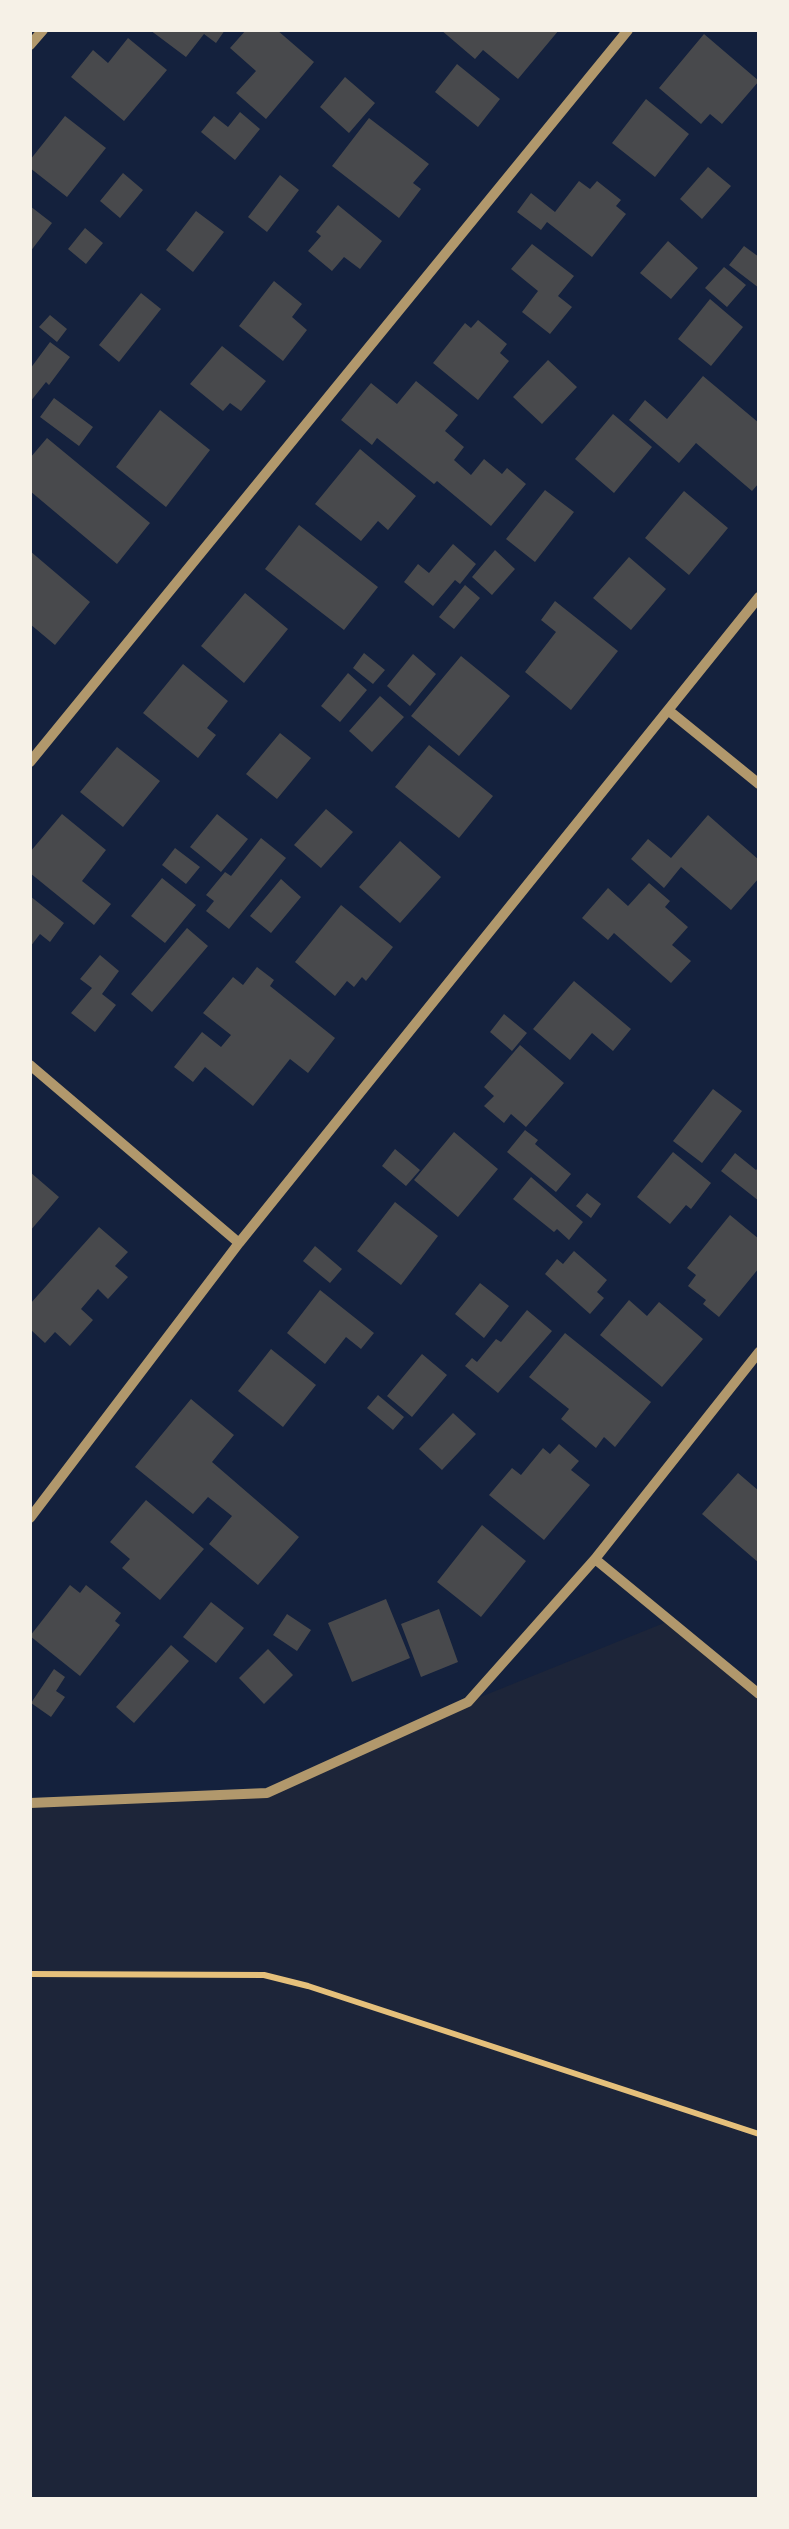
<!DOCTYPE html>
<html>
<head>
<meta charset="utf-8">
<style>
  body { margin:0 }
  #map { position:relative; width:789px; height:2529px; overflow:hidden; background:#14213d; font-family:"Nunito Sans",sans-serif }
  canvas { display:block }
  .frame { position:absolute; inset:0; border:32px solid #f6f1e7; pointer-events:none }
</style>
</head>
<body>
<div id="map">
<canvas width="789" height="2529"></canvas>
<div class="frame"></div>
</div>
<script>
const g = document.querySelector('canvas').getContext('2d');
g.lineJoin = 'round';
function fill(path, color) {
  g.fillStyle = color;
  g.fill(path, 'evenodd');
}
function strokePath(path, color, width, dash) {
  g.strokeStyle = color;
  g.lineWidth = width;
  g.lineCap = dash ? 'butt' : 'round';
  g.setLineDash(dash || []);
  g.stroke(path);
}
fill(new Path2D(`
  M669 1621 759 1694V2499H30V1803L267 1793 468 1702Z`), '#1d2539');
fill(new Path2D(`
  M150 30H225L216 43 204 34 186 57Z
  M246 30H277L314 62 266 119 236 93 256 71 230 48Z
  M441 30H559L518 79 483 50 475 59Z
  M704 34 759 81 722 124 710 114 701 124 659 88Z
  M128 38 167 70 124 121 71 77 93 50 108 63Z
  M457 64 500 99 478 127 435 92Z
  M345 77 375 103 349 133 320 107Z
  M646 99 689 134 655 177 612 143Z
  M240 112 260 129 235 160 201 132 214 116 228 127Z
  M65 116 106 148 67 197 30 168V160Z
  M369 118 429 164 413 183 421 189 399 218 332 166Z
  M708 167 731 186 702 219 680 199Z
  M123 173 143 190 120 218 100 201Z
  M280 175 299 190 267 232 248 217Z
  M579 181 590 189 597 181 621 200 616 206 626 214 592 257 547 222 541 230 517 212 531 193 555 212Z
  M338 205 382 241 360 269 344 257 332 271 308 251 321 236 316 232Z
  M30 206 52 223 30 252Z
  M196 211 224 232 193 272 166 250Z
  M85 228 103 243 86 264 68 249Z
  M668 241 698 268 671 299 640 273Z
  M532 244 574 276 558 296 572 307 550 334 522 312 538 291 511 269Z
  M744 246 759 257V288L729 265Z
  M724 267 746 285 727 307 705 288Z
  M274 281 302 304 292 317 307 330 283 361 239 326Z
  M141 293 161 309 119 362 99 345Z
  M710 299 743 327 711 366 678 339Z
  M50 315 67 329 57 342 39 327Z
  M478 320 507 344 500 353 509 361 478 400 433 363 465 323 471 328Z
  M50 342 70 357 49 385 46 382 30 402V369Z
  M222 346 266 381 241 411 230 403 223 411 190 384Z
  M548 360 577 387 542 424 513 397Z
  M703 376 759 423V483L752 491 696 443 679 463 629 420 645 400 667 419Z
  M416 381 458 415 445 431 464 447 454 460 471 475 484 459 502 474 507 468 526 484 491 526 437 481 434 484 377 438 372 445 341 420 371 383 397 404Z
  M54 398 93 427 79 446 40 417Z
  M160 410 210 450 166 507 116 467Z
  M613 414 652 447 614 493 575 459Z
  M47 438 150 523 117 564 30 491V458Z
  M360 449 416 496 388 530 378 521 361 541 315 504Z
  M545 490 574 512 535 562 506 539Z
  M684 491 728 528 689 575 645 538Z
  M299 525 378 587 344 630 265 569Z
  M453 544 476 564 460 584 455 580 433 606 404 582 418 564 429 573Z
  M495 550 515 569 492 595 472 577Z
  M30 551 90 602 55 645 30 624Z
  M629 557 666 589 631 630 593 598Z
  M465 585 480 598 454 629 439 617Z
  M245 593 288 629 244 683 201 646Z
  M555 601 618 651 571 710 525 672 556 632 541 620Z
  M364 653 385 670 373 684 353 668Z
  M413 654 436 674 410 706 387 686Z
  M461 656 510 696 459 756 411 716Z
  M183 664 228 701 207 728 216 735 198 758 143 713Z
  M348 673 367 690 340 722 321 706Z
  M380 696 404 717 372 752 349 731Z
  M280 733 311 758 277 799 246 774Z
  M429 745 493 796 459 838 395 787Z
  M117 747 160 781 123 827 80 792Z
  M326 809 353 832 321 868 294 845Z
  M62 814 106 850 82 881 111 904 94 925 30 873V852Z
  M217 814 248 839 221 872 190 847Z
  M708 815 759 860V878L731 910 681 867 664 888 631 859 648 839 671 858Z
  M261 838 286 858 229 929 206 911 214 901 206 895 225 872 231 876Z
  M400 841 441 877 400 923 359 887Z
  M175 848 200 867 186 884 162 865Z
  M162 878 196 905 165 943 131 916Z
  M281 879 301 897 271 933 250 916Z
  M649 883 670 901 665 907 688 927 672 945 691 961 671 983 614 933 608 940 582 918 608 888 628 906Z
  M30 896 64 923 50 942 40 934 30 947Z
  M341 905 393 947 366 981 362 977 354 987 347 981 335 996 295 962Z
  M187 928 208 946 152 1012 131 994Z
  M100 955 119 971 102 994 116 1005 95 1032 71 1013 92 988 80 979Z
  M257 967 274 980 270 986 335 1038 308 1073 290 1059 253 1106 205 1067 193 1082 174 1067 202 1032 221 1047 231 1035 203 1013 233 977 243 985Z
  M574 981 631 1029 613 1051 592 1033 570 1060 533 1029Z
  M504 1014 527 1033 512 1051 490 1032Z
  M520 1045 564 1083 526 1127 511 1114 504 1123 484 1106 494 1096 484 1087Z
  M713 1089 742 1111 702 1163 673 1141Z
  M525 1130 538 1140 535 1144 571 1174 556 1192 507 1152Z
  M454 1132 498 1169 458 1217 414 1180Z
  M395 1149 420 1170 406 1186 382 1166Z
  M673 1152 711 1183 691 1209 686 1205 670 1224 637 1197Z
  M735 1153 756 1170 759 1167V1201L721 1171Z
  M30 1172 59 1197 30 1231Z
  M531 1177 583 1222 569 1240 557 1229 554 1232 513 1199Z
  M587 1193 601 1204 591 1218 576 1206Z
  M395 1202 438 1236 401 1285 357 1251Z
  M730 1215 759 1239V1268L719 1317 703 1304 706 1300 688 1286 696 1275 687 1268Z
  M99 1227 128 1252 115 1266 128 1277 108 1299 98 1289 81 1309 93 1320 70 1346 55 1332 45 1343 30 1329V1304Z
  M315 1246 342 1269 330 1283 303 1261Z
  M574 1251 607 1280 597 1292 604 1298 590 1314 545 1274 557 1259 563 1264Z
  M480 1283 509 1306 484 1338 455 1314Z
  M320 1290 374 1333 361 1349 346 1337 325 1364 287 1333Z
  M629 1300 647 1316 659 1302 703 1339 662 1387 600 1335Z
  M527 1310 552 1331 498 1393 465 1366 472 1358 477 1362 496 1339 501 1342Z
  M565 1333 651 1402 615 1447 604 1437 596 1448 561 1419 569 1409 529 1377Z
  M271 1349 316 1385 283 1427 238 1391Z
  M422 1354 447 1375 412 1417 387 1396Z
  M378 1395 404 1417 393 1430 367 1408Z
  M191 1399 234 1435 212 1462 299 1537 258 1585 209 1544 232 1516 208 1497 193 1514 135 1467Z
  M453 1413 476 1434 442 1470 419 1449Z
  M559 1444 579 1461 571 1470 590 1485 544 1540 489 1495 512 1468 521 1475 543 1448 550 1454Z
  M738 1473 759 1491V1563L702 1514Z
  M146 1500 204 1549 160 1600 122 1568 130 1559 110 1542Z
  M482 1525 526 1561 481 1617 437 1582Z
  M70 1585 80 1593 86 1585 121 1613 115 1621 120 1625 80 1676 30 1636Z
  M386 1599 410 1658 352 1682 328 1623Z
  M211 1602 244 1628 216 1663 183 1637Z
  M439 1609 458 1662 421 1677 401 1624Z
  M287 1614 311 1630 297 1651 273 1635Z
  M171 1645 189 1661 134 1723 116 1707Z
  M268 1649 293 1675 264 1704 239 1678Z
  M54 1669 65 1677 56 1691 65 1697 51 1717 31 1703Z`), '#48494c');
strokePath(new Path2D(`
  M30 1974 264 1975 308 1986 759 2134`), '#e5c07b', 6);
strokePath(new Path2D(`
  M30 45 43 30
  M668 710 759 784
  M30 762 628 30
  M30 1065 239 1243
  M30 1518 239 1243 759 597
  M595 1559 759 1694
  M30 1803 267 1793 468 1702 595 1559 759 1352`), '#b1986c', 10);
</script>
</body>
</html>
